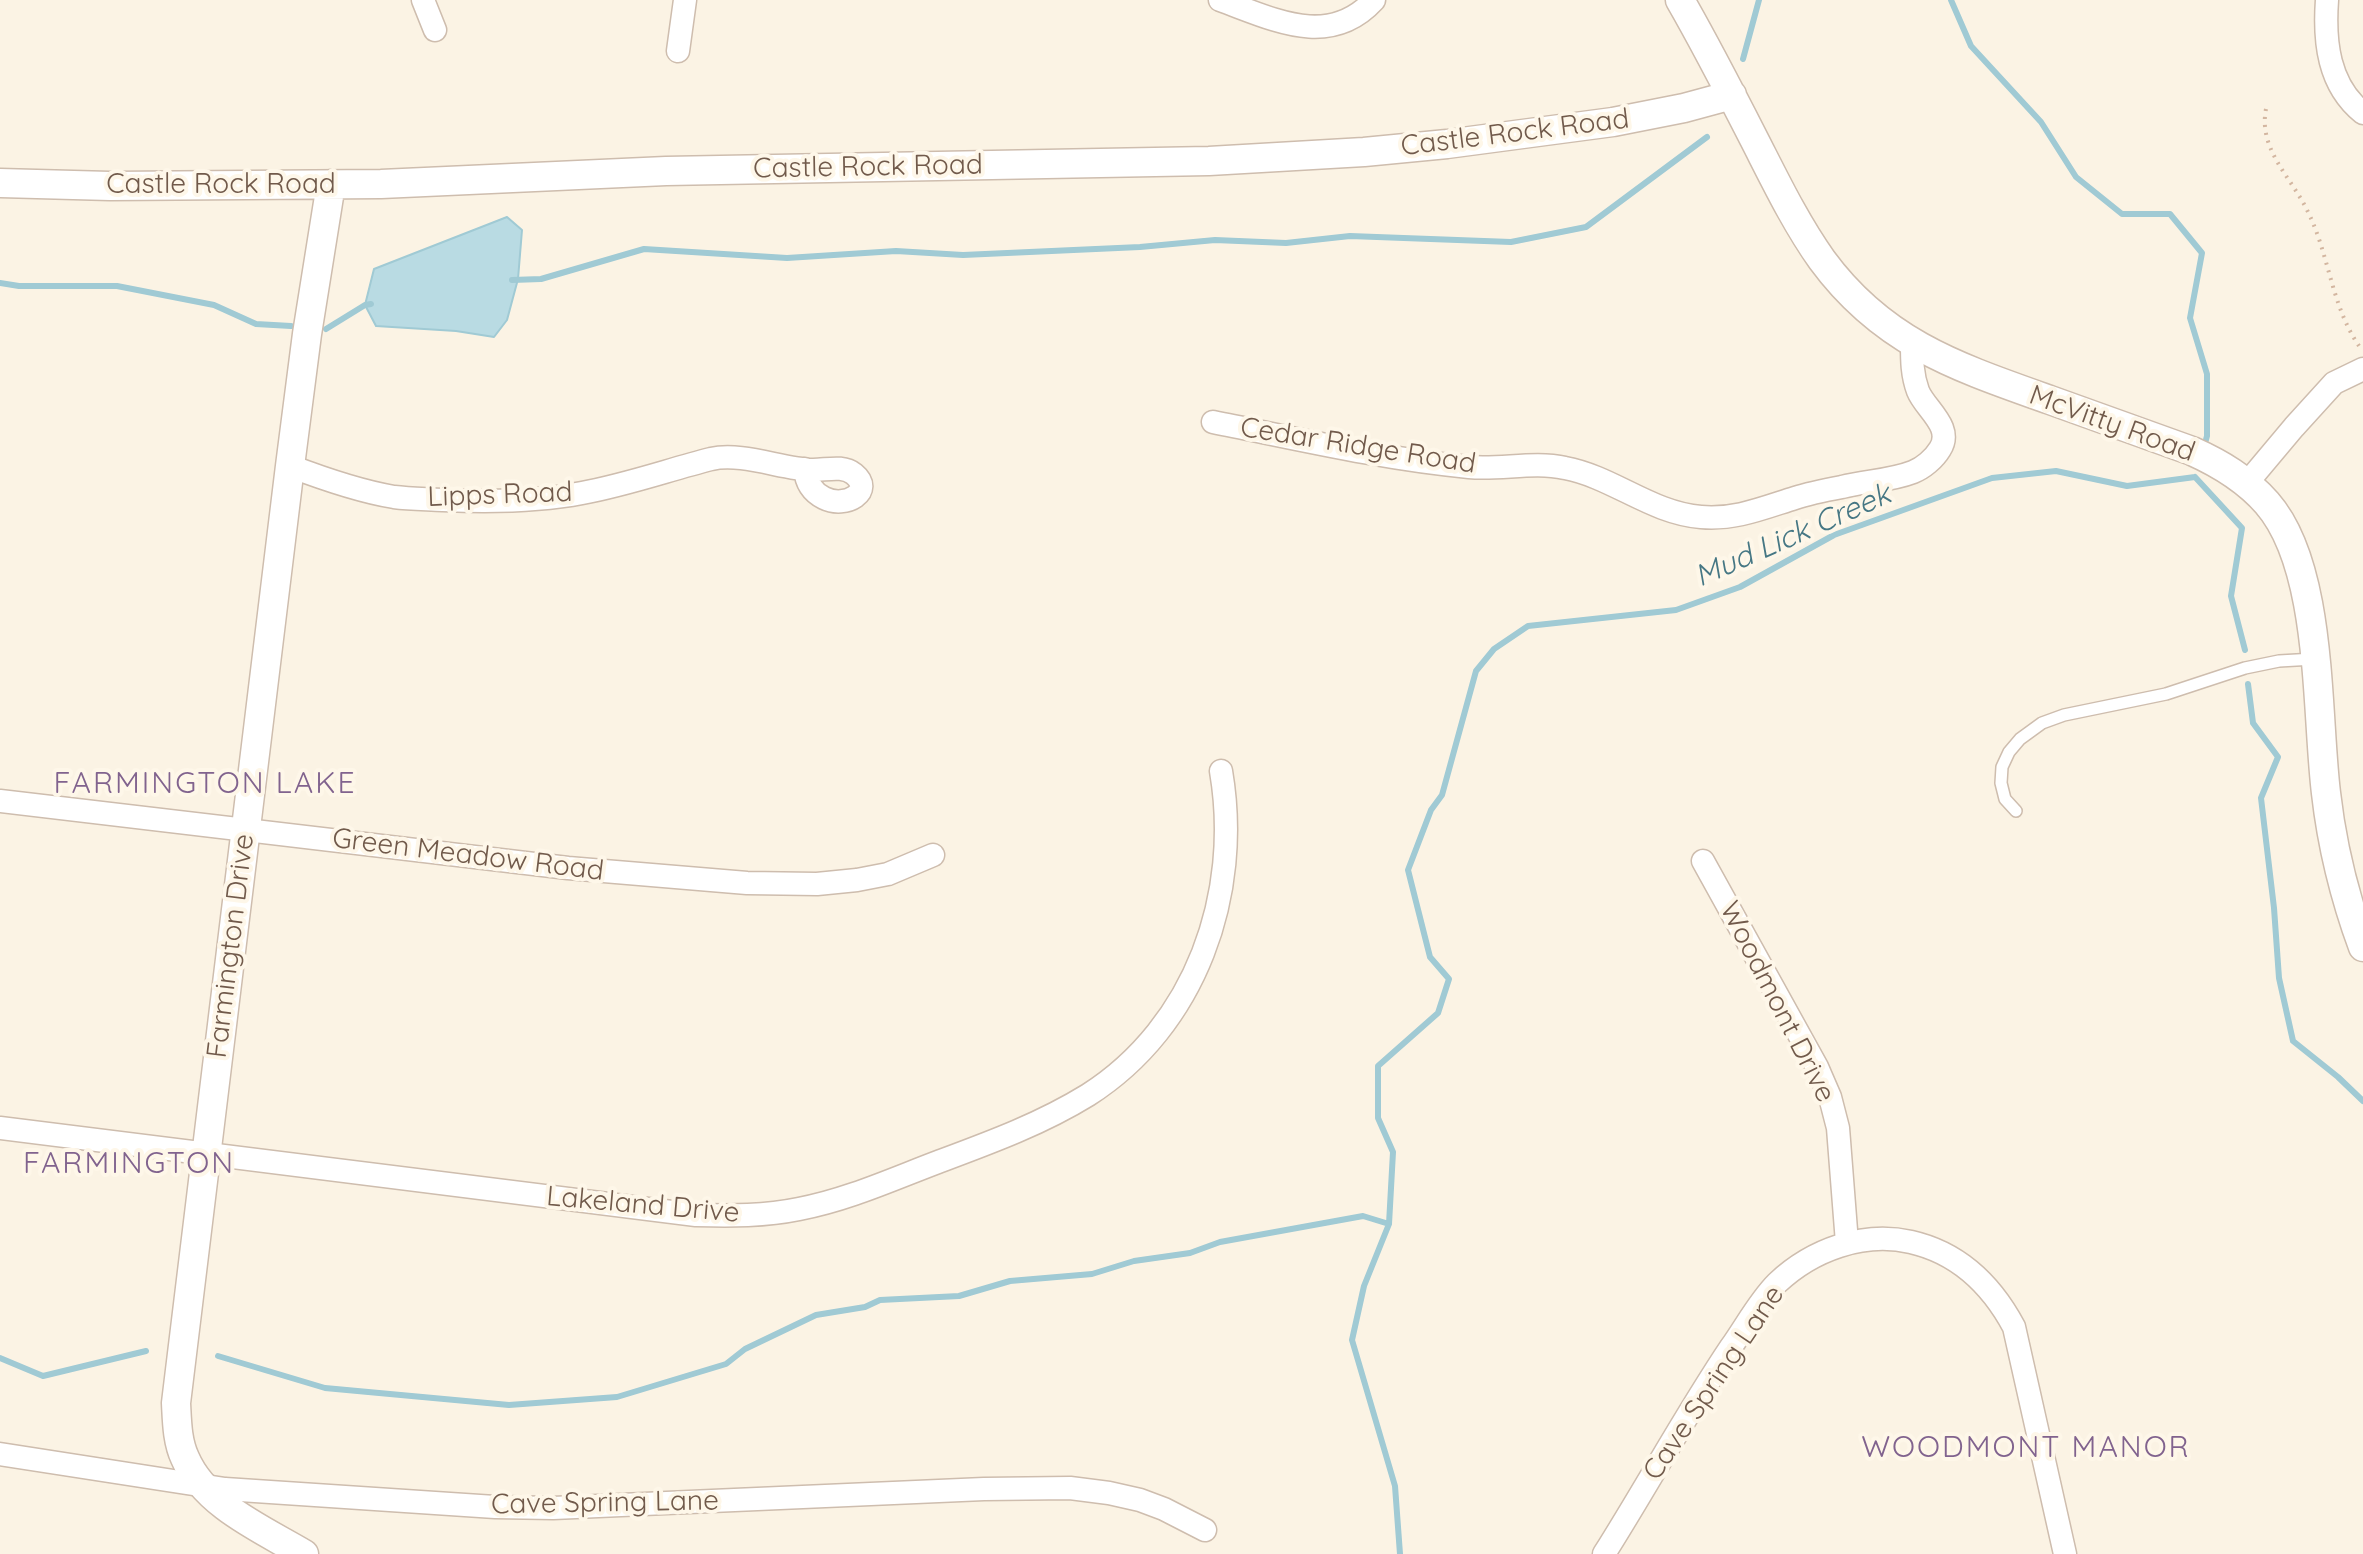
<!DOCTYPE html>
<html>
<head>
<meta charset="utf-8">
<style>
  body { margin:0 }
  canvas { display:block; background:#fbf3e4 }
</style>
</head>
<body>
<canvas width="2363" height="1554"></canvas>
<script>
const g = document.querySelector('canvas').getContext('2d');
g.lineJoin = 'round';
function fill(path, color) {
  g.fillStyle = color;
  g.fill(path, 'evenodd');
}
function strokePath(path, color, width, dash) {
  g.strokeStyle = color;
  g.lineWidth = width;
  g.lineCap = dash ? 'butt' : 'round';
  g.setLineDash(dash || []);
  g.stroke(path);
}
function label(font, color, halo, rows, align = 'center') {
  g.font = font + ' Quicksand,sans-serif';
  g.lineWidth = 8;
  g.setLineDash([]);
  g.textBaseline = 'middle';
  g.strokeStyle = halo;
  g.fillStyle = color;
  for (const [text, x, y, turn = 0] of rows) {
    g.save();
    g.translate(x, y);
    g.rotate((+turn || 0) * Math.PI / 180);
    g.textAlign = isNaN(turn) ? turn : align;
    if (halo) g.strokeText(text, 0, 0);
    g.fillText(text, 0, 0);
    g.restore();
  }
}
const water = new Path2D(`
  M507 217 522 230 518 279 507 320 494 337 456 331 376 326 365 305 374 269Z`);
fill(water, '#b9dbe3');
strokePath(water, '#a0cad4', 2);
strokePath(new Path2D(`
  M1951 0 1971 46 2041 122 2076 177 2122 214H2170L2202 253 2190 318 2207 374V436L2204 447
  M1743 59 1759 0
  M512 280 541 279 644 249 787 258 896 251 963 255 1140 247 1215 240 1286 243 1350 236 1511 242 1586 227 1707 137
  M0 283 19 286H117L214 305 256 324 291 326
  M326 329 365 305 371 304
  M2195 477 2242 528 2231 596 2245 650
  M2248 684 2253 723 2278 757 2261 798 2274 908 2279 978 2293 1041 2338 1077 2363 1101
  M218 1356 325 1388 509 1405 617 1397 726 1364 745 1349 816 1315 865 1307 880 1300 959 1296 1010 1281 1092 1274 1134 1261 1190 1253 1220 1242 1363 1216 1389 1224
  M0 1358 43 1376 146 1351
  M1400 1554 1395 1486 1352 1340 1364 1286 1389 1224 1393 1152 1378 1118V1066L1438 1013 1449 979 1430 957 1408 870 1431 810 1442 795 1476 671 1494 649 1528 626 1676 610 1740 587 1834 535 1992 478 2056 471 2127 486 2195 477`), '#a0cad4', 6);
const service = new Path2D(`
  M2016 811 2005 799 2001 783 2002 767 2009 752 2020 739 2042 723 2064 715 2166 694 2245 668 2279 661 2314 659`);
const minor = new Path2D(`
  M423 0 435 30
  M1220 0C1273 19 1329 49 1374 0
  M2327 0C2324 41 2328 85 2363 113
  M678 51 685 0
  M1213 422C1298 439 1383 459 1469 467 1501 470 1534 461 1565 468 1613 477 1651 513 1701 517 1735 520 1763 508 1795 498 1810 493 1826 490 1842 487 1865 481 1890 481 1913 472 1923 468 1934 459 1940 449 1954 427 1925 409 1918 391 1912 375 1912 360 1912 343
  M290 466C324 479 358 491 394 497 410 499 427 499 443 500 489 502 536 502 582 493 626 485 668 470 711 459 742 452 782 469 813 470 827 470 843 465 854 474 875 491 846 509 824 498 812 492 806 482 805 469
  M2247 483 2294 427 2334 383 2363 369
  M0 801 568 868 747 883 817 884 857 880 888 874 933 855
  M1703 861 1817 1067 1830 1097 1838 1128 1847 1243
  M0 1128 696 1215C731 1216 765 1216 799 1209 847 1200 893 1179 938 1162 989 1143 1041 1124 1088 1095 1196 1026 1242 894 1221 771
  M0 1454 225 1489 495 1507 553 1508 984 1489 1070 1488 1109 1493 1140 1500 1164 1509 1205 1530
  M1604 1554C1647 1486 1686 1414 1731 1347 1746 1326 1759 1301 1777 1283 1812 1250 1863 1231 1911 1242 1959 1253 1991 1284 2014 1327L2065 1554`);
const tertiary = new Path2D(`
  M1680 0C1706 45 1730 92 1754 139 1775 180 1795 222 1822 260 1883 343 1957 367 2050 400 2097 417 2145 434 2192 451 2221 464 2246 479 2267 503 2323 567 2316 711 2326 793 2332 846 2345 898 2363 947
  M0 183 110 186 381 184 666 171 1209 161 1364 152 1447 144 1613 122 1684 108 1732 95
  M304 1554C262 1529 205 1505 185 1458 177 1441 177 1421 176 1403L290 466 307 334 331 184`);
strokePath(service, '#cebdae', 14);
strokePath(minor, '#cebdae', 25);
strokePath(tertiary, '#cebdae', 31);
strokePath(new Path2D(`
  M2266 109C2258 149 2291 177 2307 210 2330 255 2331 309 2362 350`), '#d3b6a0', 4, [2, 6]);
strokePath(service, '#fff', 11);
strokePath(minor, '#fff', 22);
strokePath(tertiary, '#fff', 28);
label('28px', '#715a4b', '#fef7e9', [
  ["Castle Rock Road",1515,133,-7],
  ["Castle Rock Road",868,167,-1],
  ["Castle Rock Road",221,185],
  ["McVitty Road",2112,424,20],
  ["Cedar Ridge Road",1358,446,9],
  ["Lipps Road",500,495,-2],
  ["Green Meadow Road",468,855,7],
  ["Farmington Drive",231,946,-83],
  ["Woodmont Drive",1777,1002,63],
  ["Lakeland Drive",643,1205,5],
  ["Cave Spring Lane",1714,1383,-56],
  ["Cave Spring Lane",605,1503,-1]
]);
label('italic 30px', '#467784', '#fef7e9', [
  ["Mud Lick Creek",1793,536,-24]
]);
g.letterSpacing = '2px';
label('30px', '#81638e', '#fef7e9', [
  ["FARMINGTON LAKE",205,784],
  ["FARMINGTON",129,1164],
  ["WOODMONT MANOR",2026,1448]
]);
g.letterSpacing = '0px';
</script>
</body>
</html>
